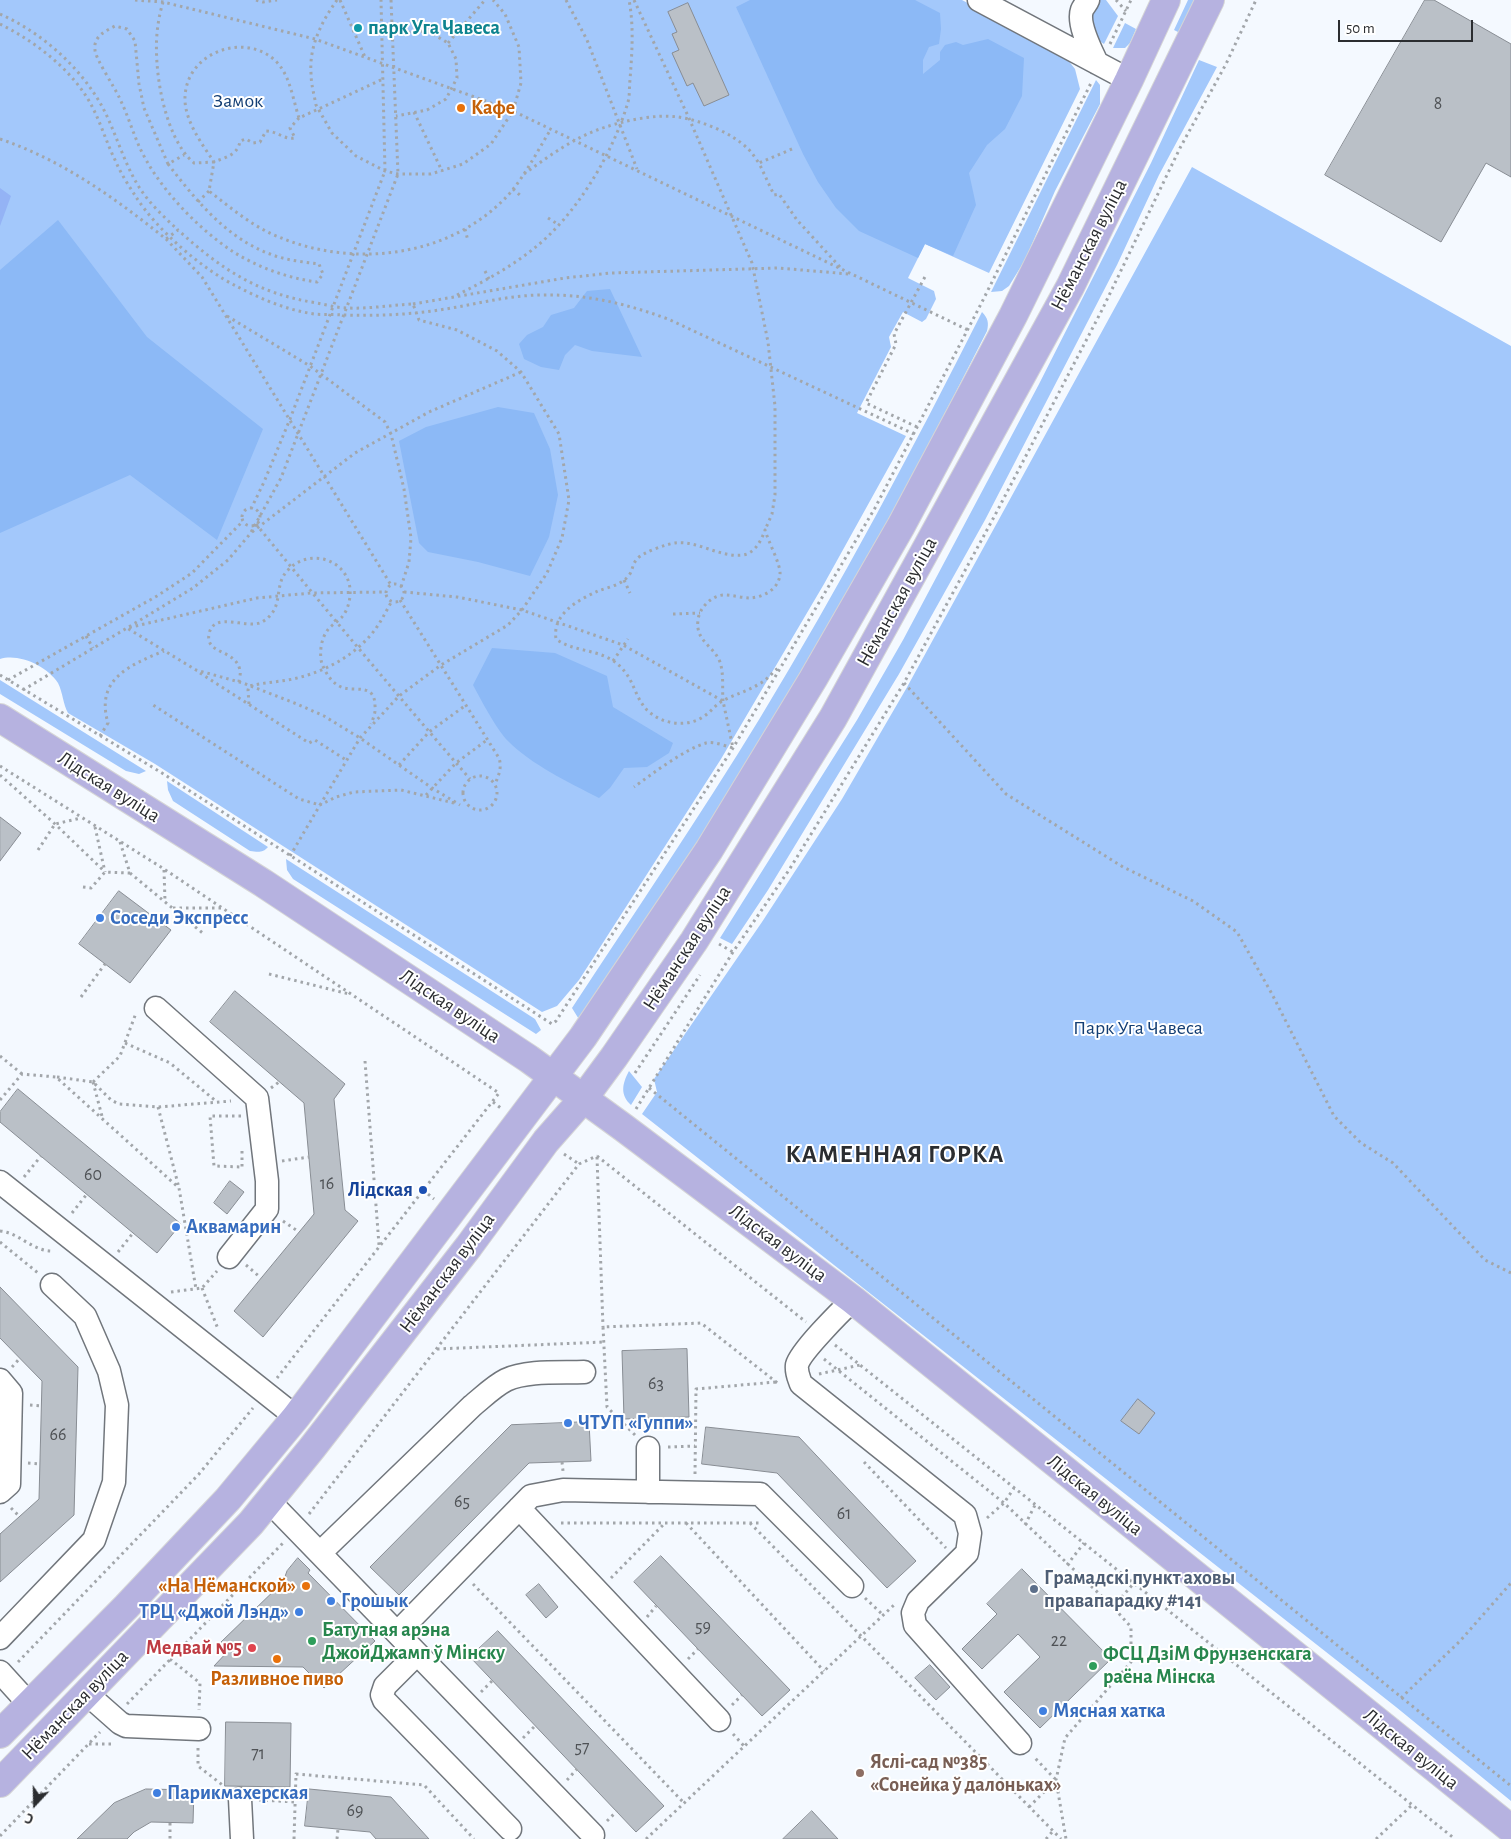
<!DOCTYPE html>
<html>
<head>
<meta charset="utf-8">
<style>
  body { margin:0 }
  #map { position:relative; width:1511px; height:1839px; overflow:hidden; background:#f4f9ff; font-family:"Alegreya Sans",sans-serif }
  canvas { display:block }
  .north { position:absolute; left:10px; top:1779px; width:50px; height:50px; -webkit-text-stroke:4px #fff; paint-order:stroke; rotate:201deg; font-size:14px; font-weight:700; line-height:20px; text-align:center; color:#2b2d30 }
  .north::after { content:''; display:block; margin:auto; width:18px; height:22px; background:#2b2d30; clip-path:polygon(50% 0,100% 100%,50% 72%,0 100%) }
  .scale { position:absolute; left:1338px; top:20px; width:135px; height:22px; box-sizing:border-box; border:2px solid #2b2d30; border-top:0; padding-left:6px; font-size:15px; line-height:18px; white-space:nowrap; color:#2b2d30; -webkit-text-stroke:4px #fff; paint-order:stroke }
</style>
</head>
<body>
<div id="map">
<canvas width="1511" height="1839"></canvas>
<div class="north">С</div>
<div class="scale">50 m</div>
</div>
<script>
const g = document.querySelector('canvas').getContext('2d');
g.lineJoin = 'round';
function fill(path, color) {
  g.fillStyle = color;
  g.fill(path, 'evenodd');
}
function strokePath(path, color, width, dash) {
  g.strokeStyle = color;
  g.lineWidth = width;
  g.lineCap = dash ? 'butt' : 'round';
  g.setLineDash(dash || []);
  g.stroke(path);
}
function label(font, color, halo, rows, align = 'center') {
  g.font = font + ' "Alegreya Sans",sans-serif';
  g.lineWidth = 4;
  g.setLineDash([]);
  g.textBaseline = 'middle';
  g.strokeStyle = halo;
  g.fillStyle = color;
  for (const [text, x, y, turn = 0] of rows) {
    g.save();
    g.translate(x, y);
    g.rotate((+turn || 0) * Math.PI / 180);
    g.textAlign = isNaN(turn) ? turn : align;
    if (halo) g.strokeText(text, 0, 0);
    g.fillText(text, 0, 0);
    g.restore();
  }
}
fill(new Path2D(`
  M0 0H962L1064 55 1075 69 1080 89 989 273 925 244 908 278 934 291 936 299 926 319 922 322 903 312 889 337 891 347 857 413 906 436 824 584 721 759 579 980 557 1006 542 1012 155 764 68 713C63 704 63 693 58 683 47 666 19 653 0 659Z
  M1100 0H1106L1118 16 1104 44 1095 38 1089 22Z
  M1188 0H1196L1180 33 1174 30Z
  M1125 23 1136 29 1130 43 1125 48H1113Z
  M1199 60 1217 67 1159 175 1117 265 985 520 899 674 768 890 732 944 720 938 857 720 903 640 1038 386 1151 163Z
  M1096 80 1100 85V104L1055 191 1025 260 1009 286 1002 291 991 292Z
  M1192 167 1511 346V1801L1396 1707 642 1114 657 1092 654 1079 762 922 842 799 906 689Z
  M982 312C988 318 989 323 987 331 904 495 815 657 718 813 674 883 626 951 580 1021L572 1008C635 912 700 816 760 718 840 586 913 449 982 312Z
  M0 680 146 771 139 774 126 771 0 694Z
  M167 781 268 847C263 853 258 852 250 851L173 801 168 790Z
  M286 859 535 1019 541 1030 536 1034 293 879 287 870Z
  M629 1071 642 1087 631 1105C620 1095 622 1084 629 1071Z`), '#a3c8fb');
fill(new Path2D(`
  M750 0H915L940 13 941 29 939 44 929 47 923 60V74L940 60V52L945 45 956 42 963 45 988 39 1024 58 1022 96 1005 129 987 145 969 173 976 205 953 256 925 244 918 258 859 231 836 208 818 182 803 154 736 7Z
  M58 220 147 337 263 429 217 540 130 475 0 533V270Z
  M610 289 642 357 592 351 575 345 565 355 559 370 541 367 524 359 519 344 527 335 543 327 551 315 574 308 587 291Z
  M498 407 534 413 550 449 558 495 549 537 530 576 478 562 428 552 419 543 399 441 426 427Z
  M492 648 555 653 607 676 613 707 673 743 669 753 647 767 624 768 610 788 599 798C568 782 532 765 508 741 497 730 481 700 473 685Z`), '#8cb9f6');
fill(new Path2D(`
  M0 188 11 196 0 226Z`), '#94b3f5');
const building = new Path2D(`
  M1425 0H1434L1511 44V177L1486 163 1441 242 1325 175Z
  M688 3 729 95 704 106 693 83 687 86 672 53 679 50 672 34 677 32 668 12Z
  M0 817 21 833 0 861Z
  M119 891 171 930 130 983 79 944Z
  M235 991 345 1084 334 1099 345 1210 358 1221 263 1337 234 1311 314 1214 304 1103 210 1022Z
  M18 1089 181 1224 157 1253 0 1122V1112Z
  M230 1181 244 1192 227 1214 214 1203Z
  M0 1287 78 1367 74 1515 0 1582V1534L39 1499 42 1381 0 1338Z
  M687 1349 689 1417 624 1419 622 1351Z
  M1138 1399 1155 1413 1139 1434 1121 1421Z
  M589 1422 591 1461 529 1463 399 1595 370 1567 511 1425Z
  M706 1427 799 1437 916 1561 887 1588 777 1473 702 1464Z
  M661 1556 790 1690 762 1716 634 1582Z
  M298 1558 310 1570 308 1573 375 1641 324 1688 303 1667 214 1666 229 1650 221 1642 283 1582 287 1571Z
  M1022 1569 1111 1659 1040 1728 1004 1692 1040 1657 1018 1634 982 1669 962 1649 997 1614 987 1604Z
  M539 1584 558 1607 546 1618 526 1595Z
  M498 1631 664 1806 636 1832 470 1657Z
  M930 1665 950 1687 936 1700 915 1678Z
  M226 1722 291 1723 290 1787 225 1786Z
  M146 1789 194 1790 193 1823 151 1822 134 1832 127 1839H77L114 1803Z
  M309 1789 391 1797 429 1839H376L370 1832 305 1826Z
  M812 1811 838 1839H783Z`);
fill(building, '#bac0c7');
strokePath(building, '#888d94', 1);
const minor = new Path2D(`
  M979 0 1129 80
  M1088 0C1087 3 1083 7 1082 10 1077 24 1091 50 1097 63
  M156 1008 257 1098 267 1181V1209L229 1257
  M0 1182 296 1417
  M853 1300C841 1311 800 1352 797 1365 796 1373 799 1378 801 1384L965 1515 970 1533 967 1553 918 1601 913 1613 915 1625 1020 1743
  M0 1380 11 1393 9 1484 0 1492
  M648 1492V1448
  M269 1501 593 1835
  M519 1508 719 1720
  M320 1553 472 1406C483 1397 494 1386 506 1380 527 1370 562 1373 584 1372
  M397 1633 531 1496 563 1490 760 1494 852 1586
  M0 1638 94 1540 114 1482 117 1405 109 1371 85 1316 52 1285
  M417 1654 385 1686 382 1695 384 1700 510 1829
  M0 1672 30 1705
  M86 1693 120 1723 126 1726 199 1729
  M240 1799 242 1839`);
const major = new Path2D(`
  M0 718 263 883 529 1059 624 1128 853 1300 1511 1829
  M0 1734 126 1607 228 1499 296 1417 583 1037 709 850 813 679 901 526 1013 316 1129 80 1166 0
  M0 1783 251 1523 312 1448 469 1246 546 1141 583 1099 614 1057 694 941 833 718 924 553 1070 287 1210 0`);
strokePath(minor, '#71767c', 25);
strokePath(major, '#d5d5d6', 30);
strokePath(new Path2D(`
  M135 0 163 2 315 39 513 111 968 330
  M256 0 263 2 277 0
  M337 0C322 21 309 46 311 73 311 84 314 94 316 105L332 133 356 156 385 171 398 174H431L463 164 491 144 513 111 521 83 519 47 505 14 493 0
  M340 0 365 57
  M391 0 398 174 281 478 250 534 228 560 193 588 127 628 196 670 243 683 297 704 324 716 360 738 432 788 460 805
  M566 0 587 40 637 169
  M634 0 688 116 752 263 768 342 775 406V495L772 514 765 530
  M1116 0 1126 11
  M163 2C161 9 159 17 158 25 152 63 163 137 194 163L214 162 209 191C231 208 253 227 279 237 355 269 453 257 510 193 526 174 538 150 551 129
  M0 14C40 32 76 63 99 101 115 128 122 160 139 187 149 203 164 217 178 230
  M0 24C32 40 66 65 86 96 99 116 105 140 116 162 121 174 129 186 136 197 157 230 203 270 238 287 261 299 287 310 314 314 323 315 333 314 342 315 374 316 407 315 439 310 474 305 507 295 543 295 587 294 627 304 668 319L914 434
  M382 34 428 31 448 43 456 59 457 78 446 99 427 110 396 116
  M448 43 485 0
  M1110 44 1131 0
  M414 112 442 171
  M299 118 290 128 295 138C284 140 277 131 266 131L260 142 253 143 246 139 240 141C238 155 226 157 214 162 202 144 184 120 185 97 187 45 262 28 285 74 291 85 295 106 299 118L383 79
  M0 139C62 160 115 198 166 239L178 230C221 269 258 294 317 303 327 305 338 308 348 308 369 309 391 305 413 304L419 320 457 330 497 351 521 372 559 434 569 500 562 538 547 573 522 610 508 625 441 665 399 696 360 738 320 805 299 799 150 703
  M792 149 759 163 774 195 779 194 797 220 840 267
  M168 164C195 199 226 238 270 254 285 260 303 262 319 264L323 274 317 282C287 278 257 267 232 251 196 227 157 186 139 146 132 130 127 113 119 97 115 88 95 58 95 50 93 37 105 31 115 26L127 29 135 41 139 84 144 108 168 164 184 155
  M524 174C549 156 576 136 606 127 626 120 657 114 678 117 700 120 732 133 747 148 752 152 755 158 759 163
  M513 189 522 197
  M198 202 209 191
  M548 218 559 225
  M465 229 468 241
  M166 239 202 277 391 585
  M485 271 489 279
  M457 295C483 282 509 268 532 250 575 217 613 154 628 102 630 95 629 87 630 80 632 53 634 26 629 0
  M413 304 565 278 611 273 778 268 849 274
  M227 316 310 366 385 422 391 434 404 489 411 538 409 562 401 587
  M917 427 866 403 896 344 894 334 926 275
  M242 517a9 9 0 1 1 18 0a9 9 0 1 1-18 0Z
  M251 509 264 482 290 419 385 171 381 0
  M256 524C326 610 397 695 470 779
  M252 532 355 453 429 412 521 372
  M624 580 630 593
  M386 593a9 9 0 1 1 18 0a9 9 0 1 1-18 0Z
  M404 592 457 597 522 610 623 645 723 701 733 748C725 746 714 741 706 743 685 749 652 774 634 787
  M400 600 499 758C502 767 499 775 495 784
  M673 614 700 613
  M86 636 93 648
  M613 661 628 639
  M200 673 309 743 315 740 346 760
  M0 675 162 773 552 1024 556 1021 733 748 875 508 982 302 1092 81
  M8 680 157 596 192 573 243 521
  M239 682C239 679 241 674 240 671 237 649 205 655 209 634 214 610 247 630 262 622 286 608 272 586 288 570 306 550 341 556 349 583 352 594 349 610 341 618 336 623 330 626 327 631 321 639 319 654 322 664 326 674 333 685 344 688 357 691 375 684 375 706 376 712 373 719 371 724
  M904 683 1006 794 1123 867 1193 901 1237 932 1272 994 1334 1116 1361 1143 1393 1163 1485 1260 1511 1273
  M23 690 127 628 257 598 311 593 386 592
  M723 701C722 689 724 674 720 662 714 646 695 641 698 620 699 608 712 595 724 595 733 595 742 598 750 598 764 597 779 589 780 574 781 565 768 541 765 530 761 541 755 553 743 555 720 558 697 540 675 543 667 544 643 552 637 559 630 567 635 572 623 581 616 586 606 588 598 591 578 600 552 614 556 639 572 651 594 649 612 660 635 675 632 694 647 710 661 724 686 728 703 717 711 712 716 704 724 700 736 694 748 691 759 684 767 680 773 672 779 667
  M249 704 248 690 249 686C262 683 275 682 288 680 320 674 353 658 374 631 381 622 386 611 392 601
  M100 736 108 723C95 679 130 665 164 651
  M399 765 429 732 466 705
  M0 766 164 869 499 1093 277 1378
  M0 775 55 824 105 872
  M463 793a17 17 0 1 1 34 0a17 17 0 1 1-34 0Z
  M426 795 456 763 487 740
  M95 827 105 872
  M120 842 130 873 205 935
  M38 850 55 824 81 818
  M290 856 320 805 336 797 354 792 401 790 454 803
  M164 870 165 901
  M83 887 91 888 105 872 130 873
  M173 908H221
  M719 944 733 952
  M269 974 349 994
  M81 997 105 964
  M125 1043 170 1063 217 1102
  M0 1056 22 1074
  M365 1061 379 1245
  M635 1073 700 975
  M57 1077 93 1082 111 1100 119 1104 158 1107 231 1101
  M93 1082 120 1056 136 1013
  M93 1082 103 1120
  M271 1088 279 1082
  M649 1088 1511 1786
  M0 1100 22 1074 56 1077 179 1188 196 1289
  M493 1102 502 1109
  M158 1107 179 1188
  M636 1109 733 952 789 870 904 683 994 517 1102 310 1180 148 1226 64 1256 0
  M241 1116H210L214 1166 242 1167
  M242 1151V1167L244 1168
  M564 1154 579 1164
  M597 1156 806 1322
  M597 1157 603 1327
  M282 1161 309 1157
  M24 1177 41 1156
  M423 1190 434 1199
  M72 1213 87 1194
  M283 1221 299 1232
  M0 1231C20 1233 33 1252 54 1251
  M0 1242 38 1273
  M118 1252 133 1233
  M246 1265 261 1278
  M202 1288 218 1329
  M171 1292 202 1288 217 1271
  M835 1345 1455 1839
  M437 1349 604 1342
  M824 1359 1004 1503 1113 1607 1131 1627V1662L1065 1738 1056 1780 1066 1839
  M12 1367 20 1358
  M819 1374 860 1365
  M30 1405 42 1406
  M656 1418V1430
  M635 1435 607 1407 603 1327 701 1323 780 1385
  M668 1447 695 1446
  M562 1462 563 1471
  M864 1462 946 1548
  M28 1463 40 1464
  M695 1474 696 1389 776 1382
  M11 1508 19 1516
  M309 1514 579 1164 597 1156
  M987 1518 1004 1503 1014 1488
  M561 1523H762
  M686 1523 824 1671
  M750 1523 1061 1839
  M1025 1525 1035 1505
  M1067 1565 1084 1543
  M611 1578 664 1524
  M473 1584 684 1803
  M865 1598 883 1615
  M1113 1607 1134 1583
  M647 1617 656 1606
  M170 1659 200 1683 199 1710
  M688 1659 698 1649
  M18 1662 199 1474 253 1408
  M481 1692 493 1680
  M1401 1698 1460 1641 1511 1583
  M127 1704 283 1543
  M732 1705 742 1695
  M733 1734 744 1746
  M523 1738 535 1726
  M89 1744H115
  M198 1748V1766L225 1787
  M567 1780 577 1769
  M259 1800 295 1802
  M1029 1807 1056 1780 1033 1756
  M607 1821 617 1811
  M170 1823V1839
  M0 1836 100 1732
  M294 1839 296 1774 424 1785 474 1839
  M337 1839 338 1829
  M646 1839 895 1604
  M1046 1839 1053 1831
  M1376 1839 1412 1805`), '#a2a6aa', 3, [2.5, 4]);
strokePath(minor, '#fff', 22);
strokePath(major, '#b6b2e0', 28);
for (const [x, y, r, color] of [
  [358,28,5,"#0f9aa8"],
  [461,108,5,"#e8710a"],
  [100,918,5,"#3f7fe0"],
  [423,1190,5,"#1a4fb4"],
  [176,1227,5,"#3f7fe0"],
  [568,1423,5,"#3f7fe0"],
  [306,1586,5,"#e8710a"],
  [1034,1589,5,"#5c6f8a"],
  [331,1601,5,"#3f7fe0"],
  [299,1612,5,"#3f7fe0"],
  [312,1641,5,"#2e9e5b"],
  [252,1648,5,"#e0444e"],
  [277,1659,5,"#e8710a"],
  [1093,1666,5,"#2e9e5b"],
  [1043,1711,5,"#3f7fe0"],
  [860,1773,5,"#8d6e63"],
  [157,1793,5,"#3f7fe0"]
]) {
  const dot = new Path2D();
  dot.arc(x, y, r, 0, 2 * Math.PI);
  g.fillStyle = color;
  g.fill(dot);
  strokePath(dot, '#fff', 2);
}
label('18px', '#4f5256', null, [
  ["8",1438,104],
  ["60",93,1175],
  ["16",327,1184],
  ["63",656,1384],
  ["66",58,1435],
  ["65",462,1502],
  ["61",844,1514],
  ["59",703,1627],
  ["22",1059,1641],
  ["57",582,1748],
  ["71",258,1754],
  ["69",355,1811]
]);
label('bold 20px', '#0d838f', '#fff', [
  ["парк Уга Чавеса",368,28]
], 'left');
label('20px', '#133e74', '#fff', [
  ["Замок",238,101],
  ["Парк Уга Чавеса",1138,1028]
]);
label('bold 20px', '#c56008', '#fff', [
  ["Кафе",471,108],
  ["«На Нёманской»",296,1586,"right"],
  ["Разливное пиво",277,1679,"center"]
], 'left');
label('20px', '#2b2d30', '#fff', [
  ["Нёманская вуліца",1089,245,-63],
  ["Нёманская вуліца",897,602,-61],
  ["Лідская вуліца",109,787,32],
  ["Нёманская вуліца",687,948,-57],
  ["Лідская вуліца",450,1006,34],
  ["Лідская вуліца",778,1243,37],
  ["Нёманская вуліца",447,1273,-53],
  ["Лідская вуліца",1095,1495,39],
  ["Нёманская вуліца",75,1705,-46],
  ["Лідская вуліца",1411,1749,39]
]);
label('bold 20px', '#366cbe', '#fff', [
  ["Соседи Экспресс",110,918],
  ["Аквамарин",186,1227],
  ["ЧТУП «Гуппи»",578,1423],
  ["Грошык",341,1601],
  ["ТРЦ «Джой Лэнд»",289,1612,"right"],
  ["Мясная хатка",1053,1711],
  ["Парикмахерская",167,1793]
], 'left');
label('bold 20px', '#164399', '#fff', [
  ["Лідская",413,1190]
], 'right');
label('bold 20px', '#4e5e75', '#fff', [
  ["Грамадскі пункт аховы",1044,1578],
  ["правапарадку #141",1044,1601]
], 'left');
label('bold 20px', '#27864d', '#fff', [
  ["Батутная арэна",322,1630],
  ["ДжойДжамп ў Мінску",322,1653],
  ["ФСЦ ДзіМ Фрунзенскага",1103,1654],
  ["раёна Мінска",1103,1677]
], 'left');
label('bold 20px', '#be3a42', '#fff', [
  ["Медвай №5",242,1648]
], 'right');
label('bold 20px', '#785e54', '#fff', [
  ["Яслі-сад №385",870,1762],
  ["«Сонейка ў далоньках»",870,1785]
], 'left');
g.letterSpacing = '1px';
label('bold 25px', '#2b2d30', '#fff', [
  ["КАМЕННАЯ ГОРКА",895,1154]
]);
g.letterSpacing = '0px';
</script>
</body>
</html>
